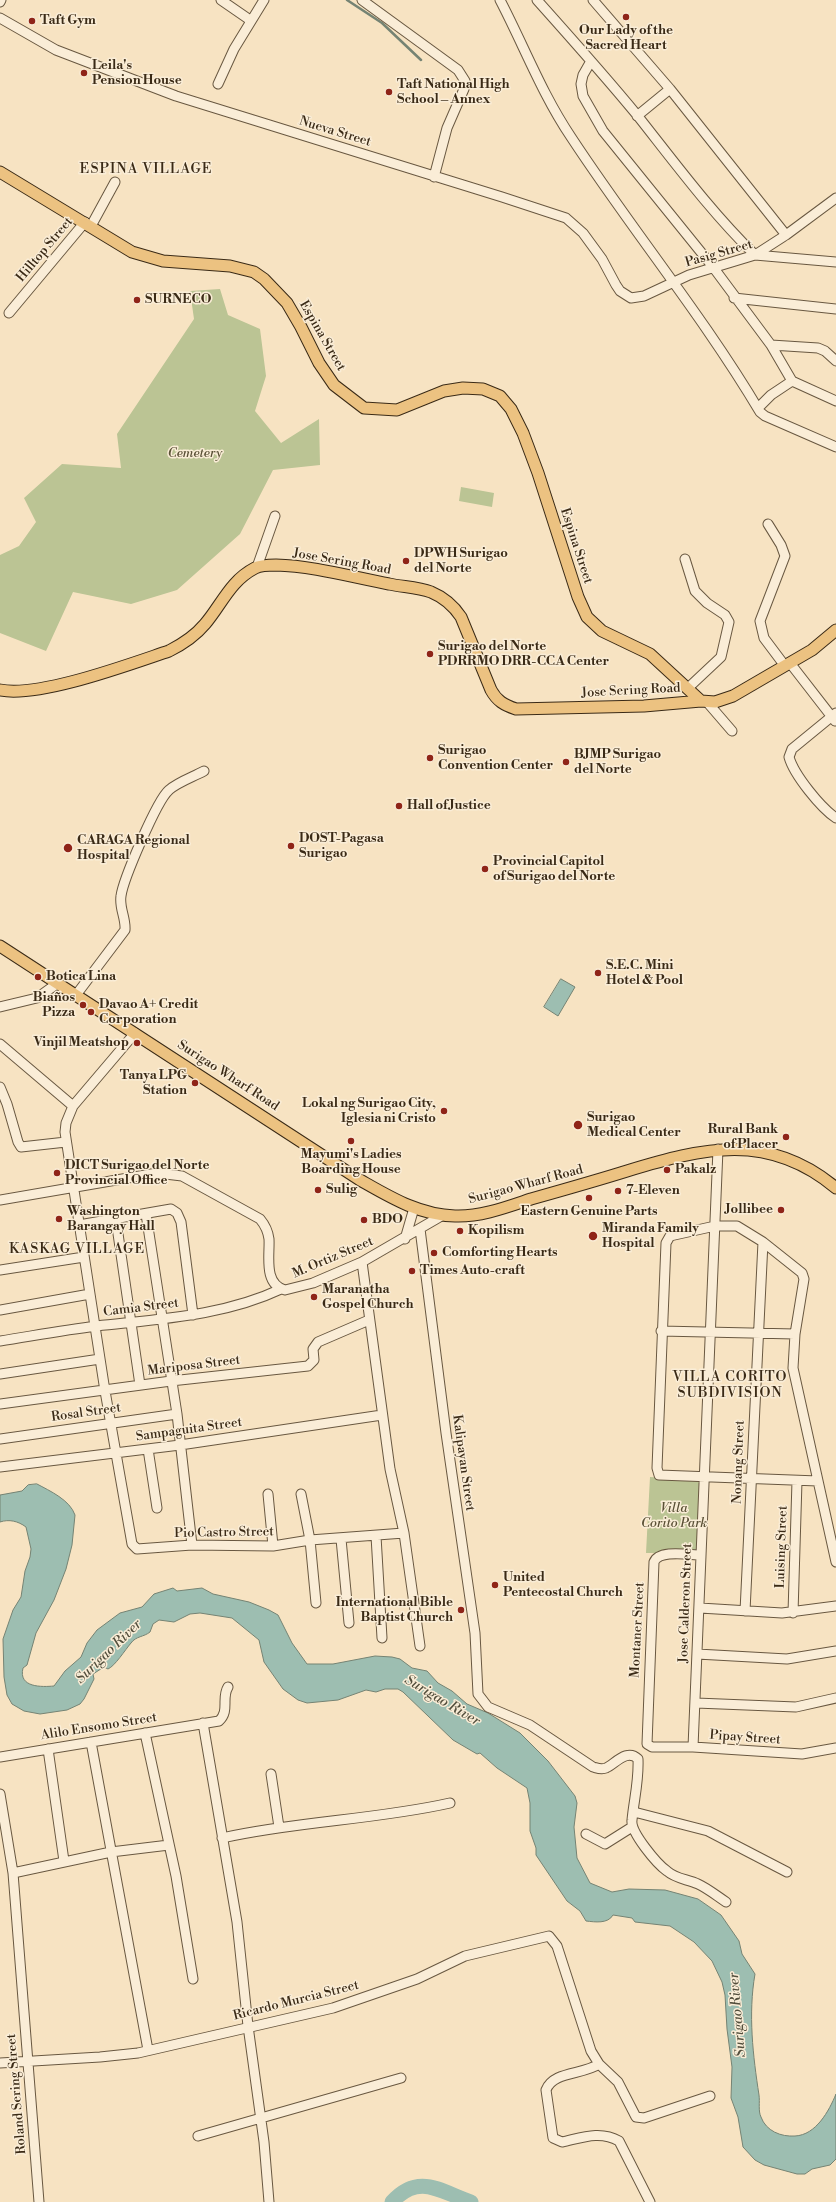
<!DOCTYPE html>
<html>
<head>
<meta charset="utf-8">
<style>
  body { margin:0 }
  canvas { display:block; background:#f7e3c2 }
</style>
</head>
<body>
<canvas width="836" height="2202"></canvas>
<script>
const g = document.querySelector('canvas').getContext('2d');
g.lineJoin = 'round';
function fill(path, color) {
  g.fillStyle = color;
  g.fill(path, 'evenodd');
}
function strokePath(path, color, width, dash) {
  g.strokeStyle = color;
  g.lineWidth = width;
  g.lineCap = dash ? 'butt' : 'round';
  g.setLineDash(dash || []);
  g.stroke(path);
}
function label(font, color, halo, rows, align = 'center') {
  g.font = font + ' "Libre Bodoni",serif';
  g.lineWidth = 3;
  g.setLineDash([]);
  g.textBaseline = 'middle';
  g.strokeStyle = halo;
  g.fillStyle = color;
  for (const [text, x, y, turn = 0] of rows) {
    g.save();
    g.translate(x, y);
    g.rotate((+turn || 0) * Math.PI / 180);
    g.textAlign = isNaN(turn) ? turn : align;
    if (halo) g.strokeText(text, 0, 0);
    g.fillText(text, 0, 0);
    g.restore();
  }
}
fill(new Path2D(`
  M220 289 228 315 260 329 266 376 255 411 281 443 319 419 320 465 273 470 240 534 177 590 131 604 73 592 46 651 0 633V555L19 546 36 522 24 498 62 464 121 468 117 434 194 319 190 291Z
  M461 487 494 493 492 507 459 501Z
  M650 1477 702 1480 699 1553H646Z`), '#bbc494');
const water = new Path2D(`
  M561 979 575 987 558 1016 544 1007Z
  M37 1484C50 1491 70 1500 75 1515L72 1545 66 1569 54 1600 36 1633 27 1665 23 1668C18 1688 42 1687 54 1686L65 1671 81 1657 87 1643 97 1630 120 1613 142 1607 154 1594 173 1588 177 1591 202 1588 213 1594 249 1602 269 1610 278 1615 292 1643 307 1664H333L375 1656 392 1657 400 1659 412 1668 427 1671 438 1683 452 1691 467 1704 488 1713 520 1733 548 1761 575 1796 577 1803 574 1827 577 1858 590 1883 612 1892 629 1889 665 1890 698 1899 721 1915 739 1941 742 1954 755 1974C748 2014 753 2056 759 2095 760 2102 758 2111 761 2117 766 2131 781 2137 795 2136 816 2135 829 2111 836 2094V2159L830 2165 812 2169 805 2174H797L764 2165 755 2160 743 2147 738 2117 731 2098 732 2067 727 2029 725 1995 722 1982 712 1961 694 1942 670 1926 635 1922 632 1918 613 1915C608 1924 595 1922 586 1921L580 1911 567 1901 536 1855V1848L530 1831V1803L527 1788 497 1768 480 1753 477 1754 453 1740 403 1692 398 1689H385L376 1692 366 1690 338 1700 307 1703 298 1700 283 1689 264 1662 259 1640 232 1618 200 1613 190 1614 174 1622 159 1620 153 1624 150 1632C144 1637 136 1636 131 1643 125 1650 115 1666 108 1669L104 1667 93 1674 94 1679 84 1699 80 1704 67 1710 40 1714 24 1711 12 1704 7 1695 4 1677 3 1639 13 1610 21 1597 25 1571 30 1557 31 1549 26 1527C18 1521 9 1519 0 1522V1495L22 1491 28 1485Z`);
fill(water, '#9dbeb1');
strokePath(water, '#758373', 1);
strokePath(new Path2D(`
  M347 0 382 23 421 60`), '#758373', 2.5);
strokePath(new Path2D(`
  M392 2202C419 2172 441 2192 471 2202`), '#9dbeb1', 15);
const minor = new Path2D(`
  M221 0 250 20
  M362 0 458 70 465 81 464 89 447 128 434 177
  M500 0C524 46 542 94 571 137 632 230 703 316 760 412L765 416 836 447
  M537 0C571 38 605 76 637 115 675 163 711 212 755 255L786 235 836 198
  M593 0 670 89 786 235
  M0 2 1 0
  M0 18 56 50 176 96 502 197 566 218 583 233 602 259 616 285 620 291 631 298 644 296 689 275 755 255 836 262
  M591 61 583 75 581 84 583 96 603 131 713 267 771 345 792 381 836 401
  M218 84 234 49 264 0
  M637 116 670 89
  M91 226 115 182
  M734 298 836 309
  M9 313 85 222
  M771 345 818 348 825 351 836 361
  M758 408 771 395 792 381
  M768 524 781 545 785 556 760 621 764 638 785 666
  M685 559 695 591 707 603 725 615 729 622 721 657 688 688
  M257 567 275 516
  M790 663 835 721
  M707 702 732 731
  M836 713 792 749 789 757C794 775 821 808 836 818
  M76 995 125 930C126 918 119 908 121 896 123 880 157 800 169 790 178 782 193 777 204 771
  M0 1007 37 998 58 983
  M135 1033 73 1106 66 1123 65 1132 105 1391 132 1544 137 1549 192 1545 273 1546 310 1540 404 1533 390 1469 362 1262
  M0 1044 73 1106
  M0 1087 7 1104 18 1142 21 1147 66 1142
  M0 1200 157 1173 182 1176 260 1219C265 1225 268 1231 269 1239 270 1255 263 1284 285 1290L313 1283 362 1262 443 1215
  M146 1214 177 1414 192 1545
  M116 1220 140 1385
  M79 1225 171 1209 177 1213 181 1222 193 1315
  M420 1229 446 1433 475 1633 478 1694 488 1707 530 1725 593 1767C597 1768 601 1770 606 1768 615 1764 627 1748 638 1759 639 1781 634 1799 632 1820 630 1832 657 1864 667 1871 676 1879 687 1879 698 1884 707 1888 717 1896 726 1902
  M405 1239 414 1208
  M0 1270 84 1257
  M0 1310 90 1294
  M661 1331 795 1334
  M0 1341C32 1336 64 1330 97 1326 159 1319 224 1316 281 1289
  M0 1374 100 1359
  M0 1404 171 1381 308 1366 314 1360 313 1349 318 1342 369 1320
  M0 1439 177 1414
  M148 1449 157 1508
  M0 1467 180 1445 382 1415
  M818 1481 659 1475 657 1468 666 1243 670 1236 715 1226H737L763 1242 802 1273 804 1279 795 1334 793 1368 836 1562
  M268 1494 273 1546
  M301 1494 310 1540 316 1603
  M404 1533 420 1646
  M376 1536 382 1638
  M341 1539 349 1623
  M701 1555C689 1555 659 1549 654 1562L647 1744 652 1747H693L802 1754 836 1748
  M700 1608 782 1613 836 1606
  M745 1611 763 1242
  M793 1613 797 1481
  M697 1654 787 1659 836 1651
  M696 1703 796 1707 836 1698
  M203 1723 237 1922 248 2026 264 2142 269 2202
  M145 1733 176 1876 193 1979
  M91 1742 148 2050
  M693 1747 718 1149
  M48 1749 64 1861
  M0 1757 219 1721C230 1711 221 1698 228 1687
  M271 1774 279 1827
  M0 1794 13 1873 39 2202
  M634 1812 708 1831 787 1872
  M586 1834 605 1844 632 1827
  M222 1838C297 1821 375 1820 450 1803
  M13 1873 111 1852 169 1845
  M0 2063 100 2057 138 2053 333 2008 417 1979 465 1956 549 1936 557 1946 591 2051 599 2064 618 2082 636 2117 644 2118 710 2096
  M599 2064C583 2075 553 2071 546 2090L553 2138 562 2142C581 2138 600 2130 619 2141L650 2202
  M198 2136 401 2078`);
const major = new Path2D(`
  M0 172 132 252 163 261 230 266 254 272 264 279 287 303 301 327 319 363 334 385 364 408 397 410 444 391 463 388 483 389 500 396 511 409 523 433 538 473 578 597 587 617 602 631 650 654 701 701
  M0 690C39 698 130 664 169 651 183 644 195 636 205 624 222 604 230 581 255 568 261 565 269 565 276 565 313 566 352 577 389 584 403 587 418 587 431 592 443 597 453 605 461 617L491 690C497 701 504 705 516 709L644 706 701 701 715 702 733 696 812 650 836 630
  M0 946 360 1180C390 1197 419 1215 455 1216 481 1217 507 1207 531 1199 563 1190 595 1181 627 1171 703 1148 768 1131 836 1188`);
strokePath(minor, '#695841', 11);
strokePath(major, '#3a2a16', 13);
strokePath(minor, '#faedd7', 9);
strokePath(major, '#ecc281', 11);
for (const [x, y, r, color] of [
  [626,17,4,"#8f2418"],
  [32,21,4,"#8f2418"],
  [84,73,4,"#8f2418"],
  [389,92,4,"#8f2418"],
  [137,300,4,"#8f2418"],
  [406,561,4,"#8f2418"],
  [430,654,4,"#8f2418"],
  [430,758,4,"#8f2418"],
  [566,762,4,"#8f2418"],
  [399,806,4,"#8f2418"],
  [291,846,4,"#8f2418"],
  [68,848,5,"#8f2418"],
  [485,869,4,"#8f2418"],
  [598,973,4,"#8f2418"],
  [38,977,4,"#8f2418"],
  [83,1005,4,"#8f2418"],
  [91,1012,4,"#8f2418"],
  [137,1043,4,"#8f2418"],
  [195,1083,4,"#8f2418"],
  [444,1111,4,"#8f2418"],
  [578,1125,5,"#8f2418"],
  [786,1137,4,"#8f2418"],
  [351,1141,4,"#8f2418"],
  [667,1170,4,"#8f2418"],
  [57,1173,4,"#8f2418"],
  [318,1190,4,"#8f2418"],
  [618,1191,4,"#8f2418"],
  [589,1198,4,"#8f2418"],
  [781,1210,4,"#8f2418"],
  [59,1219,4,"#8f2418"],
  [364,1220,4,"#8f2418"],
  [460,1231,4,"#8f2418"],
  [593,1236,5,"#8f2418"],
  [434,1253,4,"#8f2418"],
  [412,1271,4,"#8f2418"],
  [314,1297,4,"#8f2418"],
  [495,1585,4,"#8f2418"],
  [461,1610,4,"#8f2418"]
]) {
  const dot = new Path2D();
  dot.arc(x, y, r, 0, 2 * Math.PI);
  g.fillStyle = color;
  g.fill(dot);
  strokePath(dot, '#faedd7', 1.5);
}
label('bold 13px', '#3a2a16', '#faedd7', [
  ["Taft Gym",40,21],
  ["Our Lady of the",626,31,"center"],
  ["Sacred Heart",626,46,"center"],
  ["Leila's",92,66],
  ["Pension House",92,81],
  ["Taft National High",397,85],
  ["School – Annex",397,100],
  ["SURNECO",145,300],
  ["DPWH Surigao",414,554],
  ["del Norte",414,569],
  ["Surigao del Norte",438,647],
  ["PDRRMO DRR-CCA Center",438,662],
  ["Surigao",438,751],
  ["Convention Center",438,766],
  ["BJMP Surigao",574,755],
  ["del Norte",574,770],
  ["Hall of Justice",407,806],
  ["DOST-Pagasa",299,839],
  ["Surigao",299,854],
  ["CARAGA Regional",77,841],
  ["Hospital",77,856],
  ["Provincial Capitol",493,862],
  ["of Surigao del Norte",493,877],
  ["S.E.C. Mini",606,966],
  ["Hotel & Pool",606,981],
  ["Botica Lina",46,977],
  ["Biaños",75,998,"right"],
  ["Pizza",75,1013,"right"],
  ["Davao A+ Credit",99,1005],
  ["Corporation",99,1020],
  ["Vinjil Meatshop",129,1043,"right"],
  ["Tanya LPG",187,1076,"right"],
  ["Station",187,1091,"right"],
  ["Lokal ng Surigao City,",436,1104,"right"],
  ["Iglesia ni Cristo",436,1119,"right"],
  ["Surigao",587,1118],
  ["Medical Center",587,1133],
  ["Rural Bank",778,1130,"right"],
  ["of Placer",778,1145,"right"],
  ["Mayumi's Ladies",351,1155,"center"],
  ["Boarding House",351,1170,"center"],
  ["DICT Surigao del Norte",65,1166],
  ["Provincial Office",65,1181],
  ["Pakalz",675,1170],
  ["Sulig",326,1190],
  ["7-Eleven",626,1191],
  ["Jollibee",773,1210,"right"],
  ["Washington",67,1212],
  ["Barangay Hall",67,1227],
  ["Eastern Genuine Parts",589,1212,"center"],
  ["BDO",372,1220],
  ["Miranda Family",602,1229],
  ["Hospital",602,1244],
  ["Kopilism",468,1231],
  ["Comforting Hearts",442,1253],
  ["Times Auto-craft",420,1271],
  ["Maranatha",322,1290],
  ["Gospel Church",322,1305],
  ["United",503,1578],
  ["Pentecostal Church",503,1593],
  ["International Bible",453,1603,"right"],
  ["Baptist Church",453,1618,"right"]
], 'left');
label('13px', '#3a2a16', '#faedd7', [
  ["Nueva Street",335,132,17],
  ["Hilltop Street",45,250,-50],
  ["Pasig Street",719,254,-16],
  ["Espina Street",322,336,60],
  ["Espina Street",576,546,72],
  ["Jose Sering Road",342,562,10],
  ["Jose Sering Road",631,691,-3],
  ["Surigao Wharf Road",228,1076,33],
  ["Surigao Wharf Road",526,1185,-15],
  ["M. Ortiz Street",333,1258,-23],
  ["Camia Street",141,1308,-7],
  ["Mariposa Street",194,1366,-7],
  ["Rosal Street",86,1413,-8],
  ["Sampaguita Street",189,1430,-8],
  ["Nonang Street",739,1462,-88],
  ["Kalipayan Street",463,1463,82],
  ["Pio Castro Street",224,1533,-1],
  ["Luising Street",782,1547,-88],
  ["Jose Calderon Street",686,1603,-88],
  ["Montaner Street",638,1630,-87],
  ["Alilo Ensomo Street",99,1727,-9],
  ["Pipay Street",745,1738,4],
  ["Ricardo Murcia Street",296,2001,-14],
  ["Roland Sering Street",17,2094,-95]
]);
label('italic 13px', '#5a5036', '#faedd7', [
  ["Cemetery",195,454],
  ["Villa",674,1509],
  ["Corito Park",674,1524]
]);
g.letterSpacing = '1px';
label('14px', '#3a2a16', '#faedd7', [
  ["ESPINA VILLAGE",146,170],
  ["KASKAG VILLAGE",77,1250],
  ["VILLA CORITO",730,1378],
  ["SUBDIVISION",730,1394]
]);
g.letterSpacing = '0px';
label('italic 14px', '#534f3d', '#faedd7', [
  ["Surigao River",109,1652,-44],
  ["Surigao River",442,1701,31],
  ["Surigao River",738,2015,-95]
]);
</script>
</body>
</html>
